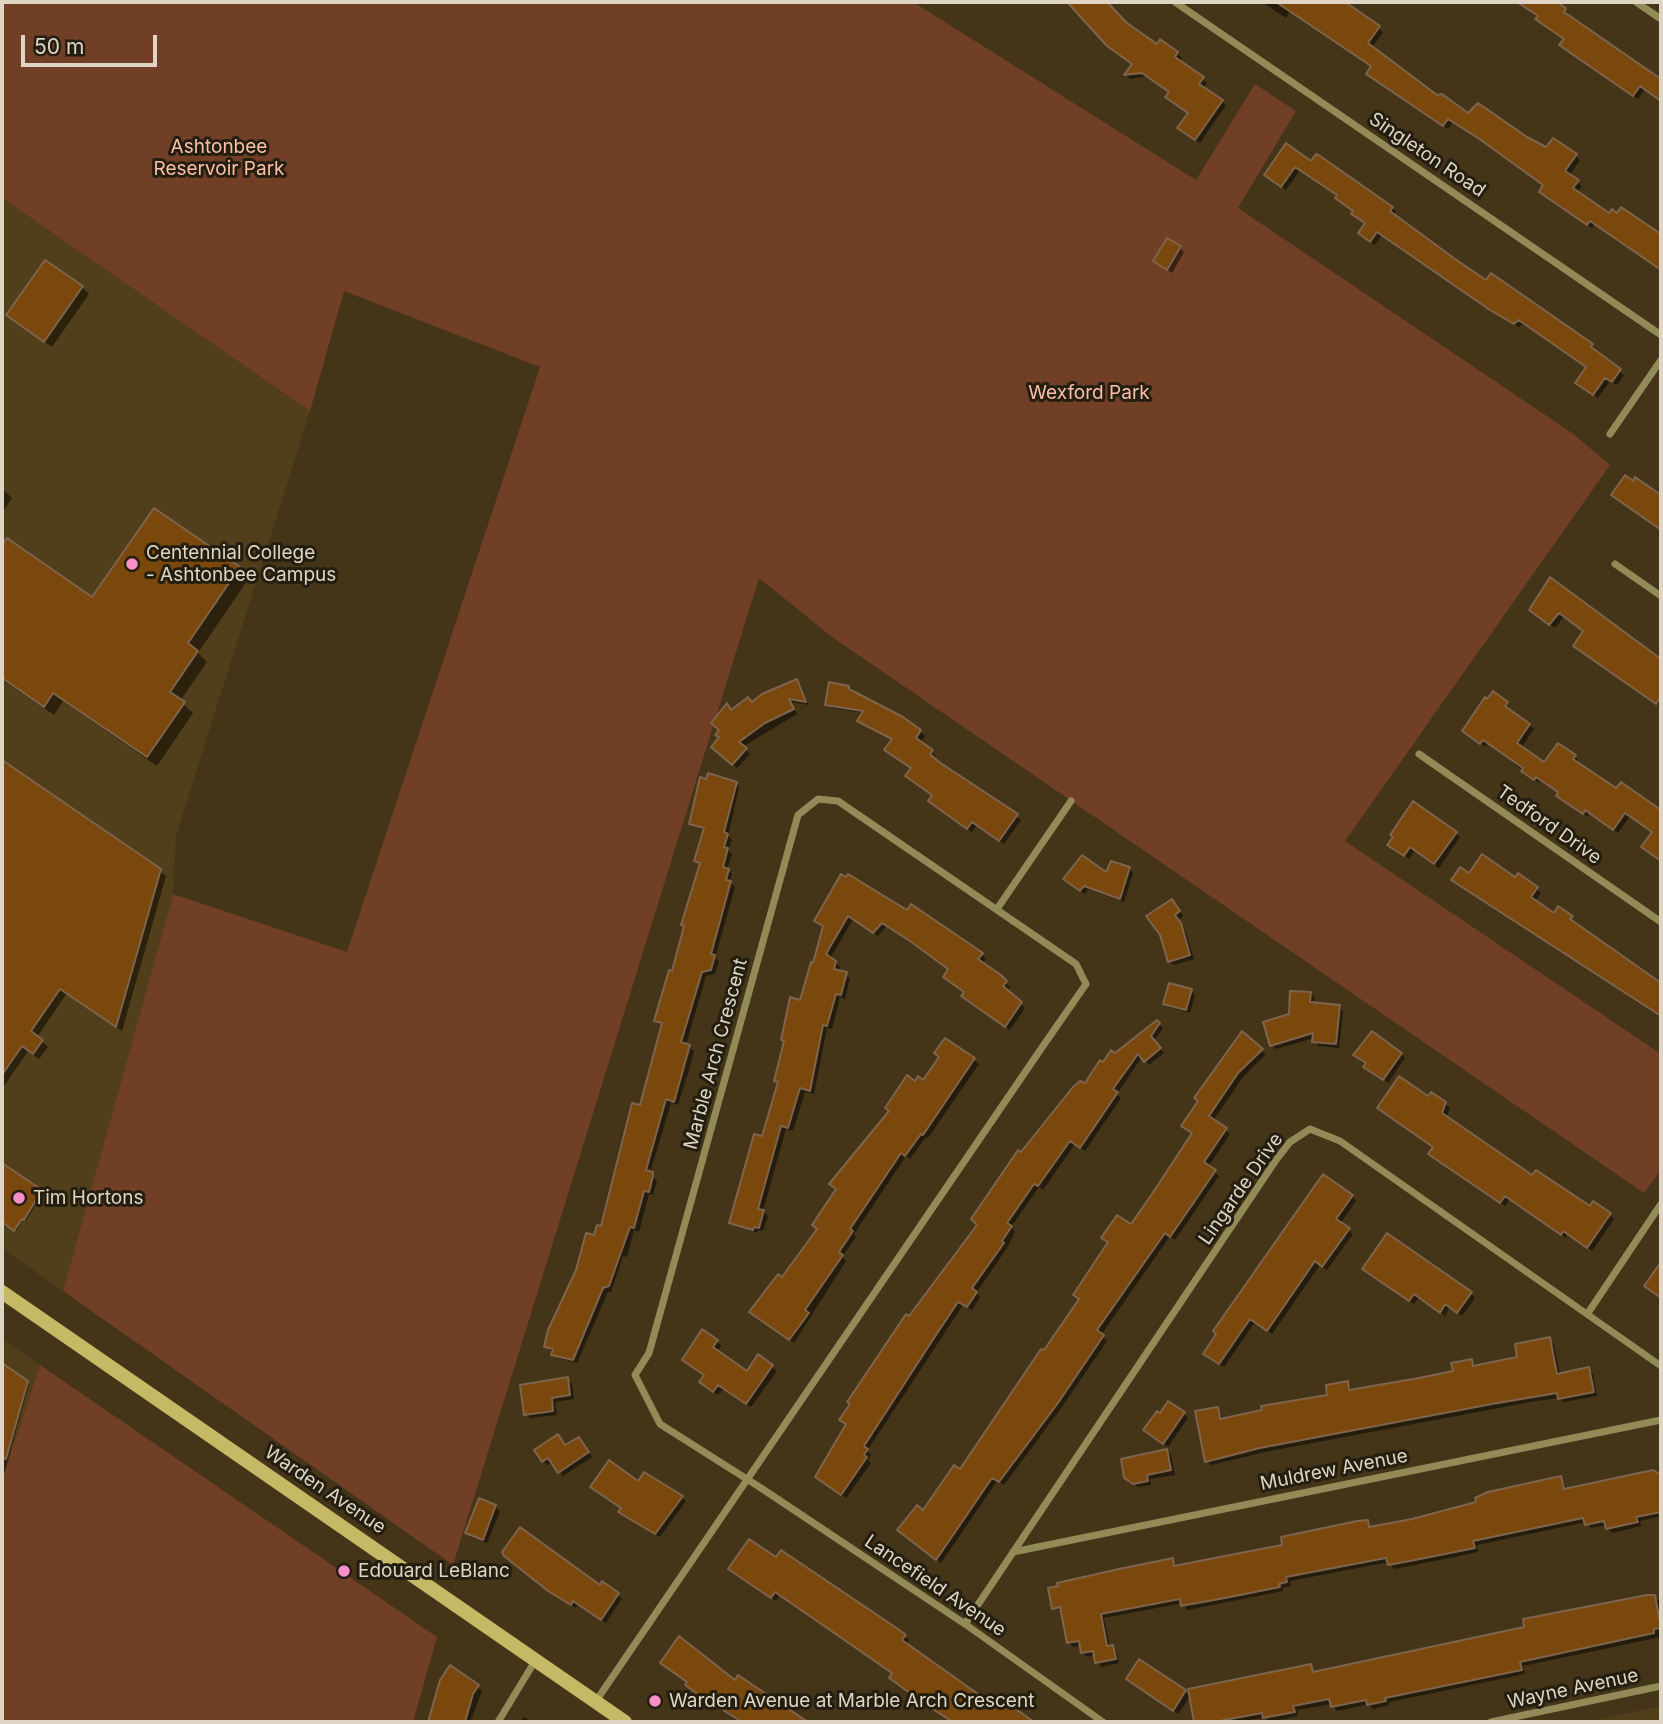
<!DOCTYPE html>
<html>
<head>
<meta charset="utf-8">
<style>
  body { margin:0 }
  #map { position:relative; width:1663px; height:1724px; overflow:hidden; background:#443519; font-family:Inter,sans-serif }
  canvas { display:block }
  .frame { position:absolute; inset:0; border:4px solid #ded5c4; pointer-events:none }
  .scale { position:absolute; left:21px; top:35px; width:136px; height:32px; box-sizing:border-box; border:4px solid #ded5c4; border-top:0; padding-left:9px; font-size:21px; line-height:24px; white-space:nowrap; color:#ded5c4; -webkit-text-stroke:5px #241e11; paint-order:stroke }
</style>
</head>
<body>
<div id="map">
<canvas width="1663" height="1724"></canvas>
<div class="frame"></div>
<div class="scale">50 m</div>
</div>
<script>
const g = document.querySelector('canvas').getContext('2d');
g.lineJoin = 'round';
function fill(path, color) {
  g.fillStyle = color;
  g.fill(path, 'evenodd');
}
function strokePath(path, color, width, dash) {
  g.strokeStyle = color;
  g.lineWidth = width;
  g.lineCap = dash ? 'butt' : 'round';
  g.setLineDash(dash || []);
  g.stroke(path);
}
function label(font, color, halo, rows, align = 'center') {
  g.font = font + ' Inter,sans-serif';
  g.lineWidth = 6;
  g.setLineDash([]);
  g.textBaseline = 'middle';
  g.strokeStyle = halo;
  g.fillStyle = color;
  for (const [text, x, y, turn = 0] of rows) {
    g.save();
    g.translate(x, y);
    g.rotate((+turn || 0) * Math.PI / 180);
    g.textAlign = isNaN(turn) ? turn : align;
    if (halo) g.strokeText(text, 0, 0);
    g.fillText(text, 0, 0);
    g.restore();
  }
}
fill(new Path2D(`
  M2 198 310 411 176 836 173 894 63 1291 2 1248Z
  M2 1339 40 1365 2 1480Z
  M1661 1706V1722H1586Z`), '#513e1a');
fill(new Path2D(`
  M2 2H913L1196 180 1255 84 1296 111 1238 208 1572 433 1610 465 1345 841 1661 1054V1170L1644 1193 832 637 759 578 453 1565 63 1291 173 894 347 952 540 367 344 291 310 411 2 198Z
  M40 1365 437 1637 413 1722H2V1480Z`), '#713e26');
fill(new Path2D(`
  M1069 2H1095L1098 6 1105 2 1127 26 1157 47 1160 42 1177 54 1182 58 1179 62 1207 83 1203 88 1226 105 1200 143 1184 132 1190 113 1170 92 1148 76 1130 79 1126 75 1133 64 1113 51Z
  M1262 2H1298L1311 10 1317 2H1342L1383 32 1372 48 1437 97 1468 116 1478 106 1547 149 1575 155 1580 160 1569 176 1582 186 1577 193 1609 216 1617 215 1622 209 1661 236V270L1595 224 1592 228 1545 196V186L1484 142 1453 122 1448 129 1373 78V67L1290 11 1286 18Z
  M1517 2H1554L1569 14 1568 17 1660 80 1661 78V101L1645 89 1638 99 1566 49 1565 39Z
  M1286 146 1392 208 1396 212 1394 217 1487 283 1592 345 1594 352 1624 375 1617 385 1610 381 1598 398 1582 387 1588 367 1523 323 1519 327 1497 314 1382 235 1375 245 1364 237 1367 223 1339 196 1300 170 1286 190 1270 179Z
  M1180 248 1184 252 1172 273 1160 265Z
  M82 287 89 294 52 347 8 315Z
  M2 488 12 498 2 513Z
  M155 510 249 578 198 653 207 662 180 701 193 713 157 766 63 701 54 715 2 680V549L7 541 93 599Z
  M1550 580 1661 660V706L1579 650 1585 632 1564 616 1555 628 1535 614Z
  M796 681 809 705 791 702 797 714 742 747 750 754 737 768 718 751 727 706 732 711 753 704Z
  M849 687 920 732 925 736 920 743 936 756 934 759 1021 820 1004 844 977 825 972 832 935 805 934 796 912 769 887 750 893 740 859 721 863 713 832 708 827 704Z
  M1493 694 1534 729 1521 748 1545 764 1574 756 1579 761 1577 764 1617 791 1621 784 1661 812V861L1648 851 1653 833 1630 816 1618 833 1590 813 1588 817 1563 800 1560 793 1541 780 1539 783 1488 743 1486 747 1468 735Z
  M2 762 166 876 122 1031 67 993 37 1037 48 1047 39 1059 28 1051 2 1089Z
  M734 783 739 787 728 836 732 840 728 851 732 854 727 869 732 874 730 882 735 887 715 958 719 961 715 974 706 976 686 1045 694 1051 689 1070 678 1105 671 1103 650 1173 657 1181 653 1195 649 1194 639 1232 634 1230 627 1257 623 1256 611 1292H608L577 1363 558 1358 546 1346 595 1237 603 1228 663 1026 656 1020 673 973 701 866 696 861 705 831 691 824Z
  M1455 833 1460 837 1439 868 1415 850 1409 859 1394 849Z
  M1129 868 1133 873 1124 902 1088 889 1085 894 1069 883Z
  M1469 876 1516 879 1537 889 1541 893 1535 902 1554 915 1559 909 1571 918 1574 924 1661 985V1017L1453 880Z
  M842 877 982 954 986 959 982 964 1010 987 1007 992 1025 1008 1010 1030 968 1000 950 969 917 945 887 926 878 936 853 919 830 959 840 967 839 972 850 978 845 999 840 997 832 1029 827 1028 814 1094 805 1092 793 1131 786 1129 763 1211 768 1216 763 1231 758 1230 757 1233 731 1222 779 1084 776 1080 786 1043 782 1040 802 1002 814 965 824 927 816 921Z
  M1176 905 1183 916 1178 920 1185 930 1194 959 1174 965 1169 961Z
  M1191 991 1195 995 1190 1013 1169 1007 1165 1003Z
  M1310 994 1315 998 1314 1004 1339 1007 1343 1011 1339 1048 1318 1046 1314 1038 1276 1049 1272 1045 1291 1015Z
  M1157 1023 1163 1028 1154 1041 1164 1053 1149 1065 1142 1057 1117 1094 1121 1098 1085 1151 1075 1144 1043 1190 1039 1187 1011 1227 1015 1232 1007 1248 976 1293 980 1297 972 1310 963 1305 867 1451 871 1455 868 1460 871 1463 846 1498 822 1481 910 1319 979 1225 1022 1155 1103 1064Z
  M1242 1034 1266 1054 1243 1077 1213 1121 1230 1134 1208 1167 1219 1176 1175 1240 1170 1236 1101 1335 1107 1341 1062 1407 1004 1485 997 1481 941 1563 903 1535 961 1472 1132 1226 1193 1134 1183 1126Z
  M945 1040 979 1064 928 1138 926 1137 910 1159 906 1156 854 1234 856 1237 842 1257 846 1261 794 1343 755 1316 819 1229 915 1083 924 1082 941 1058Z
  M1401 1054 1405 1058 1388 1083 1360 1059Z
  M1428 1099 1445 1104 1450 1108 1446 1118 1533 1177 1590 1208 1594 1204 1610 1215 1614 1219 1592 1251 1568 1234 1566 1238 1510 1199 1505 1206 1434 1158Z
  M7 1168 42 1193 26 1221 24 1219 16 1231 2 1221V1176Z
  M1352 1196 1356 1201 1340 1224 1353 1234 1327 1270 1320 1265 1272 1334 1255 1322 1224 1367 1209 1358Z
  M1369 1273 1471 1293 1475 1298 1462 1316 1450 1307 1445 1316 1419 1297 1414 1304Z
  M1549 1339 1554 1344 1560 1375 1588 1369 1593 1374 1597 1396 1564 1402 1559 1398 1536 1401 1265 1452 1211 1465 1207 1461 1217 1409 1223 1420 1329 1397 1347 1383 1352 1391 1455 1372 1471 1361 1476 1367 1519 1359Z
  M717 1341 721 1346 717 1352 747 1373 758 1357 777 1371 751 1407 724 1388 718 1395 705 1386V1376L684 1360Z
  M2 1365 29 1384 2 1481Z
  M567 1379 572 1384 574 1399 555 1402 557 1415 530 1418 526 1414Z
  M1184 1414 1188 1418 1168 1447 1150 1434Z
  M562 1441 566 1447 583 1443 592 1457 563 1476 553 1462 548 1465 543 1461Z
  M1167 1451 1171 1455 1175 1475 1150 1479 1151 1485 1138 1487 1131 1482Z
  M1661 1472V1516L1640 1521 1641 1526 1612 1533 1607 1525 1591 1528 1586 1522 1477 1545 1478 1552 1415 1565 1394 1569 1389 1562 1290 1581 1291 1586 1282 1588 1283 1591 1187 1610 1183 1603 1104 1618 1110 1647 1116 1651 1119 1663 1101 1667 1095 1655 1087 1657 1083 1652 1082 1645 1073 1647 1068 1642 1062 1611 1054 1608 1172 1560 1177 1567 1284 1546 1367 1521 1372 1529 1413 1521 1561 1478 1567 1490Z
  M639 1483 681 1497 686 1501 660 1537 621 1512Z
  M495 1507 500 1511 487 1543 471 1537 467 1533Z
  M730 1569 904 1636 909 1640 906 1644 992 1707 998 1698 1033 1722H953L895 1682 894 1674 780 1595 776 1601Z
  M534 1578 600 1588 622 1598 606 1623 578 1604 576 1608 537 1584Z
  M1654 1597 1659 1601 1661 1614V1637L1523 1666 1525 1674 1389 1702V1705L1373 1709 1369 1704 1337 1711 1332 1704 1297 1710 1298 1716 1269 1722 1265 1717 1239 1722H1196L1190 1690 1311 1666 1316 1673Z
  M1143 1663 1190 1696 1178 1714 1133 1683Z
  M451 1668 482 1691 470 1722H430L442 1681Z
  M739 1677 805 1722H739L692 1689 735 1683Z
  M524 1717 532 1722H521Z`), '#0007');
const building = new Path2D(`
  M1067 2H1107L1127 23 1157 44 1160 39 1178 52 1175 57 1204 77 1199 84 1223 100 1195 140 1177 128 1188 113 1165 97 1169 92 1142 73 1124 75 1132 64 1107 46Z
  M1276 2H1345L1380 26 1368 43 1437 95 1442 94 1468 113 1478 103 1527 137 1546 147 1553 138 1577 154 1565 171 1579 180 1573 188 1609 213 1612 209 1617 213 1621 207 1661 234V270L1590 221 1587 225 1539 192 1543 185 1478 138 1448 119 1443 126 1366 74 1371 66Z
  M1517 2H1557L1566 8 1564 12 1661 79V101L1640 86 1633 96 1559 45 1564 39 1535 19 1538 16Z
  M1286 143 1311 161 1316 154 1320 156 1393 207 1390 211 1455 259 1486 280 1491 273 1593 344 1591 347 1621 369 1612 382 1605 378 1593 395 1575 383 1586 367 1523 323 1518 320 1514 324 1490 310 1377 232 1370 242 1358 233 1365 223 1351 214 1353 211 1335 198 1337 195 1295 167 1281 187 1264 175Z
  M1167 238 1181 246 1167 270 1153 261Z
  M45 260 83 286 44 342 6 315Z
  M1625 475 1633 481 1635 477 1661 495V530L1611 495Z
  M154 508 240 567 188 643 198 651 170 692 185 702 147 757 53 693 44 707 2 678V546L7 538 92 597Z
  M1550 577 1661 659V696L1656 704 1573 646 1583 631 1559 613 1549 625 1529 610Z
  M797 679 806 702 789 699 794 709 765 723 739 742 747 748 732 765 711 747 719 737 715 735 719 730 711 723 727 703 731 710 748 697 752 702 762 694Z
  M829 682 849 686V689L903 717 921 730 916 738 933 750 930 754 939 762 1018 814 999 841 972 822 967 829 928 801 932 795 905 776 911 768 884 750 892 739 857 721 863 711 825 705Z
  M1493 691 1508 702 1505 706 1530 724 1517 743 1544 762 1558 743 1576 755 1573 759 1616 788 1621 782 1661 810V861L1641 847 1652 832 1625 813 1613 830 1585 810 1583 814 1556 796 1558 792 1536 777 1534 780 1521 771 1523 768 1483 740 1480 744 1462 731 1485 697 1487 699Z
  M2 760 161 869 116 1027 60 989 31 1031 43 1040 33 1054 22 1046 2 1075Z
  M708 773 737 782 724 832 728 834 724 847 728 848 723 867 729 869 726 880 731 881 711 954 715 955 711 970 702 972 681 1042 690 1045 674 1102 666 1099 646 1170 653 1172V1176L649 1192 644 1191 634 1228 630 1227 609 1286 603 1288 573 1360 551 1355 553 1349 544 1347 548 1330 576 1270 586 1233 594 1235 597 1225 601 1226 632 1103 640 1105 662 1023 654 1021 669 970 672 971 684 926 681 925 700 863 694 861 704 828 689 824 700 777 706 779Z
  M1413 801 1457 832 1434 864 1410 847 1404 856 1387 845 1393 837 1390 835Z
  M1482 854 1515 877 1518 873 1538 887 1531 897 1554 913 1558 906 1573 916 1570 919 1661 983V1016L1451 880 1460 867 1469 873Z
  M1082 855 1106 872 1111 861 1130 867 1120 899 1084 886 1080 891 1063 879Z
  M841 874 846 877 848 874 907 910 911 904 983 953 978 959 1001 975 1007 981 1003 986 1022 1002 1005 1027 961 996 964 992 943 977 948 969 910 941 882 923 873 933 848 916 826 954 836 961 834 969 847 972 841 995 836 994 827 1026 823 1025 810 1091 800 1088 788 1128 781 1126 758 1209 764 1210 759 1228 754 1227 753 1230 729 1223 754 1134 762 1136 778 1082 774 1081 784 1041 781 1040 790 997 800 1000 811 962 813 963 823 926 814 921Z
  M1172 899 1180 911 1175 915 1181 923 1190 955 1168 962 1160 935 1146 916Z
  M1169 983 1192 989 1186 1010 1163 1004Z
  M1290 991 1311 992 1310 1002 1340 1005 1336 1044 1312 1042 1313 1033 1270 1046 1263 1022 1289 1014Z
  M1157 1020 1160 1023 1151 1036 1161 1048 1144 1062 1138 1054 1113 1089 1118 1092 1080 1148 1070 1141 1038 1186 1034 1184 1007 1223 1012 1226 1002 1241 1004 1243 972 1288 977 1292 967 1307 958 1302 936 1335 864 1446 868 1449 864 1455 867 1457 841 1495 815 1477 846 1424 839 1420 850 1404 847 1402 906 1314 909 1316 977 1225 971 1219 1018 1150 1021 1152 1073 1087 1080 1081 1085 1083 1100 1060 1103 1062 1111 1050 1115 1053Z
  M1242 1031 1263 1049 1238 1073 1209 1116 1227 1128 1204 1162 1216 1170 1170 1237 1165 1233 1097 1330 1104 1335 1058 1403 999 1482 992 1478 936 1560 897 1530 917 1505 923 1510 954 1465 960 1469 1041 1349 1044 1350 1079 1299 1073 1295 1108 1242 1101 1238 1117 1215 1131 1224 1152 1194 1192 1133 1181 1126 1198 1101 1194 1098Z
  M1372 1031 1402 1053 1383 1080 1363 1067 1366 1063 1353 1055Z
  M945 1038 975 1058 923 1135 921 1134 905 1156 901 1153 850 1229 853 1231 839 1252 843 1255 805 1310 809 1313 789 1340 749 1312 778 1274 782 1277 817 1229 812 1225 836 1189 829 1184 889 1111 885 1108 907 1075 915 1081 918 1076 923 1080 939 1057 934 1053Z
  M1399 1076 1428 1096 1431 1092 1446 1102 1442 1113 1532 1175 1536 1170 1590 1206 1593 1201 1611 1213 1587 1248 1563 1231 1561 1235 1505 1196 1500 1203 1428 1154 1433 1147 1377 1108Z
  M2 1163 42 1190 24 1220 22 1219 14 1231 2 1222Z
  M1323 1174 1353 1195 1336 1219 1350 1228 1322 1267 1315 1261 1267 1331 1250 1319 1219 1364 1203 1354 1216 1334 1213 1331Z
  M1387 1233 1472 1292 1457 1313 1445 1304 1440 1313 1414 1294 1409 1301 1362 1269Z
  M1661 1262V1298L1644 1286Z
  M702 1329 718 1340 713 1347 747 1371 758 1354 773 1365 746 1404 718 1385 713 1392 699 1382 704 1375 682 1360Z
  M1550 1337 1557 1374 1589 1367 1594 1392 1558 1399 1557 1393 1492 1404 1260 1448 1205 1462 1195 1411 1218 1407 1220 1419 1262 1410 1261 1406 1327 1395 1326 1385 1348 1381 1349 1390 1419 1378 1453 1371 1451 1363 1472 1359 1473 1366 1517 1357 1515 1344Z
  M2 1363 28 1381 6 1459 2 1458Z
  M568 1377 570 1395 552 1398 553 1411 524 1415 520 1385Z
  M1168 1401 1185 1412 1163 1444 1143 1430 1157 1411 1160 1413Z
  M558 1434 565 1445 579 1437 589 1452 558 1473 548 1458 542 1462 534 1450Z
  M1167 1449 1171 1470 1147 1475 1148 1481 1133 1484 1124 1478 1121 1459Z
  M609 1460 638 1481 644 1472 683 1496 655 1534 618 1512 621 1508 590 1487Z
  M1653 1470 1661 1475V1512L1636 1517 1638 1522 1606 1529 1604 1521 1585 1525 1583 1518 1473 1541 1475 1548 1410 1561 1388 1565 1386 1558 1286 1577 1287 1582 1279 1584 1280 1587 1225 1598 1181 1606 1180 1599 1101 1614 1107 1646 1113 1645 1116 1659 1095 1663 1093 1651 1081 1653 1079 1641 1067 1643 1060 1607 1052 1609 1048 1588 1058 1586 1057 1583 1119 1569 1173 1558 1174 1566 1230 1555 1282 1545 1281 1537 1357 1521 1368 1520 1369 1527 1412 1519 1476 1502 1475 1498 1488 1492 1561 1476 1564 1489Z
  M479 1498 496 1505 483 1540 465 1533Z
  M520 1527 600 1585 602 1581 619 1593 601 1620 573 1601 571 1605 548 1591 504 1556 502 1552Z
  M749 1539 776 1557 781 1550 898 1629 906 1635 902 1640 992 1704 998 1696 1034 1722H953L934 1710 889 1678 892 1673 775 1592 771 1598 728 1569Z
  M1647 1595H1655L1661 1628 1654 1629V1633L1520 1662 1522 1670 1385 1698 1386 1701 1367 1705 1366 1700 1331 1707 1329 1699 1293 1706 1295 1712 1263 1718 1262 1713 1214 1722H1194L1188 1689 1311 1664 1313 1672 1524 1627 1523 1619Z
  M679 1636 735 1680 738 1675 808 1722H742L699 1695 685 1685 687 1682 660 1663Z
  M1139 1659 1186 1690 1173 1711 1126 1679Z
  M450 1665 479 1685 473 1694 465 1722H428L440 1680Z`);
fill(building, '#7a480c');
strokePath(building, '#7e644d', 2);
strokePath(new Path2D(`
  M1175 2 1661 335
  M1636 2 1661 19
  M1610 434 1661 360
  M1615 564 1661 596
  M1419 754 1661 922
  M997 909 1071 801
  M1588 1313 1661 1204
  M1013 1552 1661 1420
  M965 1624 1276 1160 1290 1142 1310 1129 1340 1141 1661 1366
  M596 1701C746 1483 894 1264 1043 1046L1086 984 1076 964 838 801 818 799 798 815 649 1353 635 1375 660 1424 761 1488 965 1624 1103 1722
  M498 1722 535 1661
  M1491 1722 1661 1686`), '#928a57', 7);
strokePath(new Path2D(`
  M2 1292 625 1722`), '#c5b965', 14);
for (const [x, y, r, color] of [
  [132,564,7,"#f98fc8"],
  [19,1198,7,"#f98fc8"],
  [344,1571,7,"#f98fc8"],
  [655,1701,7,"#f98fc8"]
]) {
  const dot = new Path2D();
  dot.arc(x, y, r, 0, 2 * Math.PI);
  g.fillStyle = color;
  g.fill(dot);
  strokePath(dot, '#241e11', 2.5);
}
label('19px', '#fabfa6', '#241e11', [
  ["Ashtonbee",219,147],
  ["Reservoir Park",219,169],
  ["Wexford Park",1089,393]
]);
label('19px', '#ded5c4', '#241e11', [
  ["Singleton Road",1427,155,34],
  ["Tedford Drive",1549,825,35],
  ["Marble Arch Crescent",716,1054,-75],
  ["Lingarde Drive",1241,1189,-55],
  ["Muldrew Avenue",1334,1470,-11],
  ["Warden Avenue",325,1490,34],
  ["Lancefield Avenue",935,1586,34],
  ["Wayne Avenue",1573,1689,-12]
]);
label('19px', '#ded5c4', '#241e11', [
  ["Centennial College",146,553],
  ["- Ashtonbee Campus",146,575],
  ["Tim Hortons",33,1198],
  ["Edouard LeBlanc",358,1571],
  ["Warden Avenue at Marble Arch Crescent",669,1701]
], 'left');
</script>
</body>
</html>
